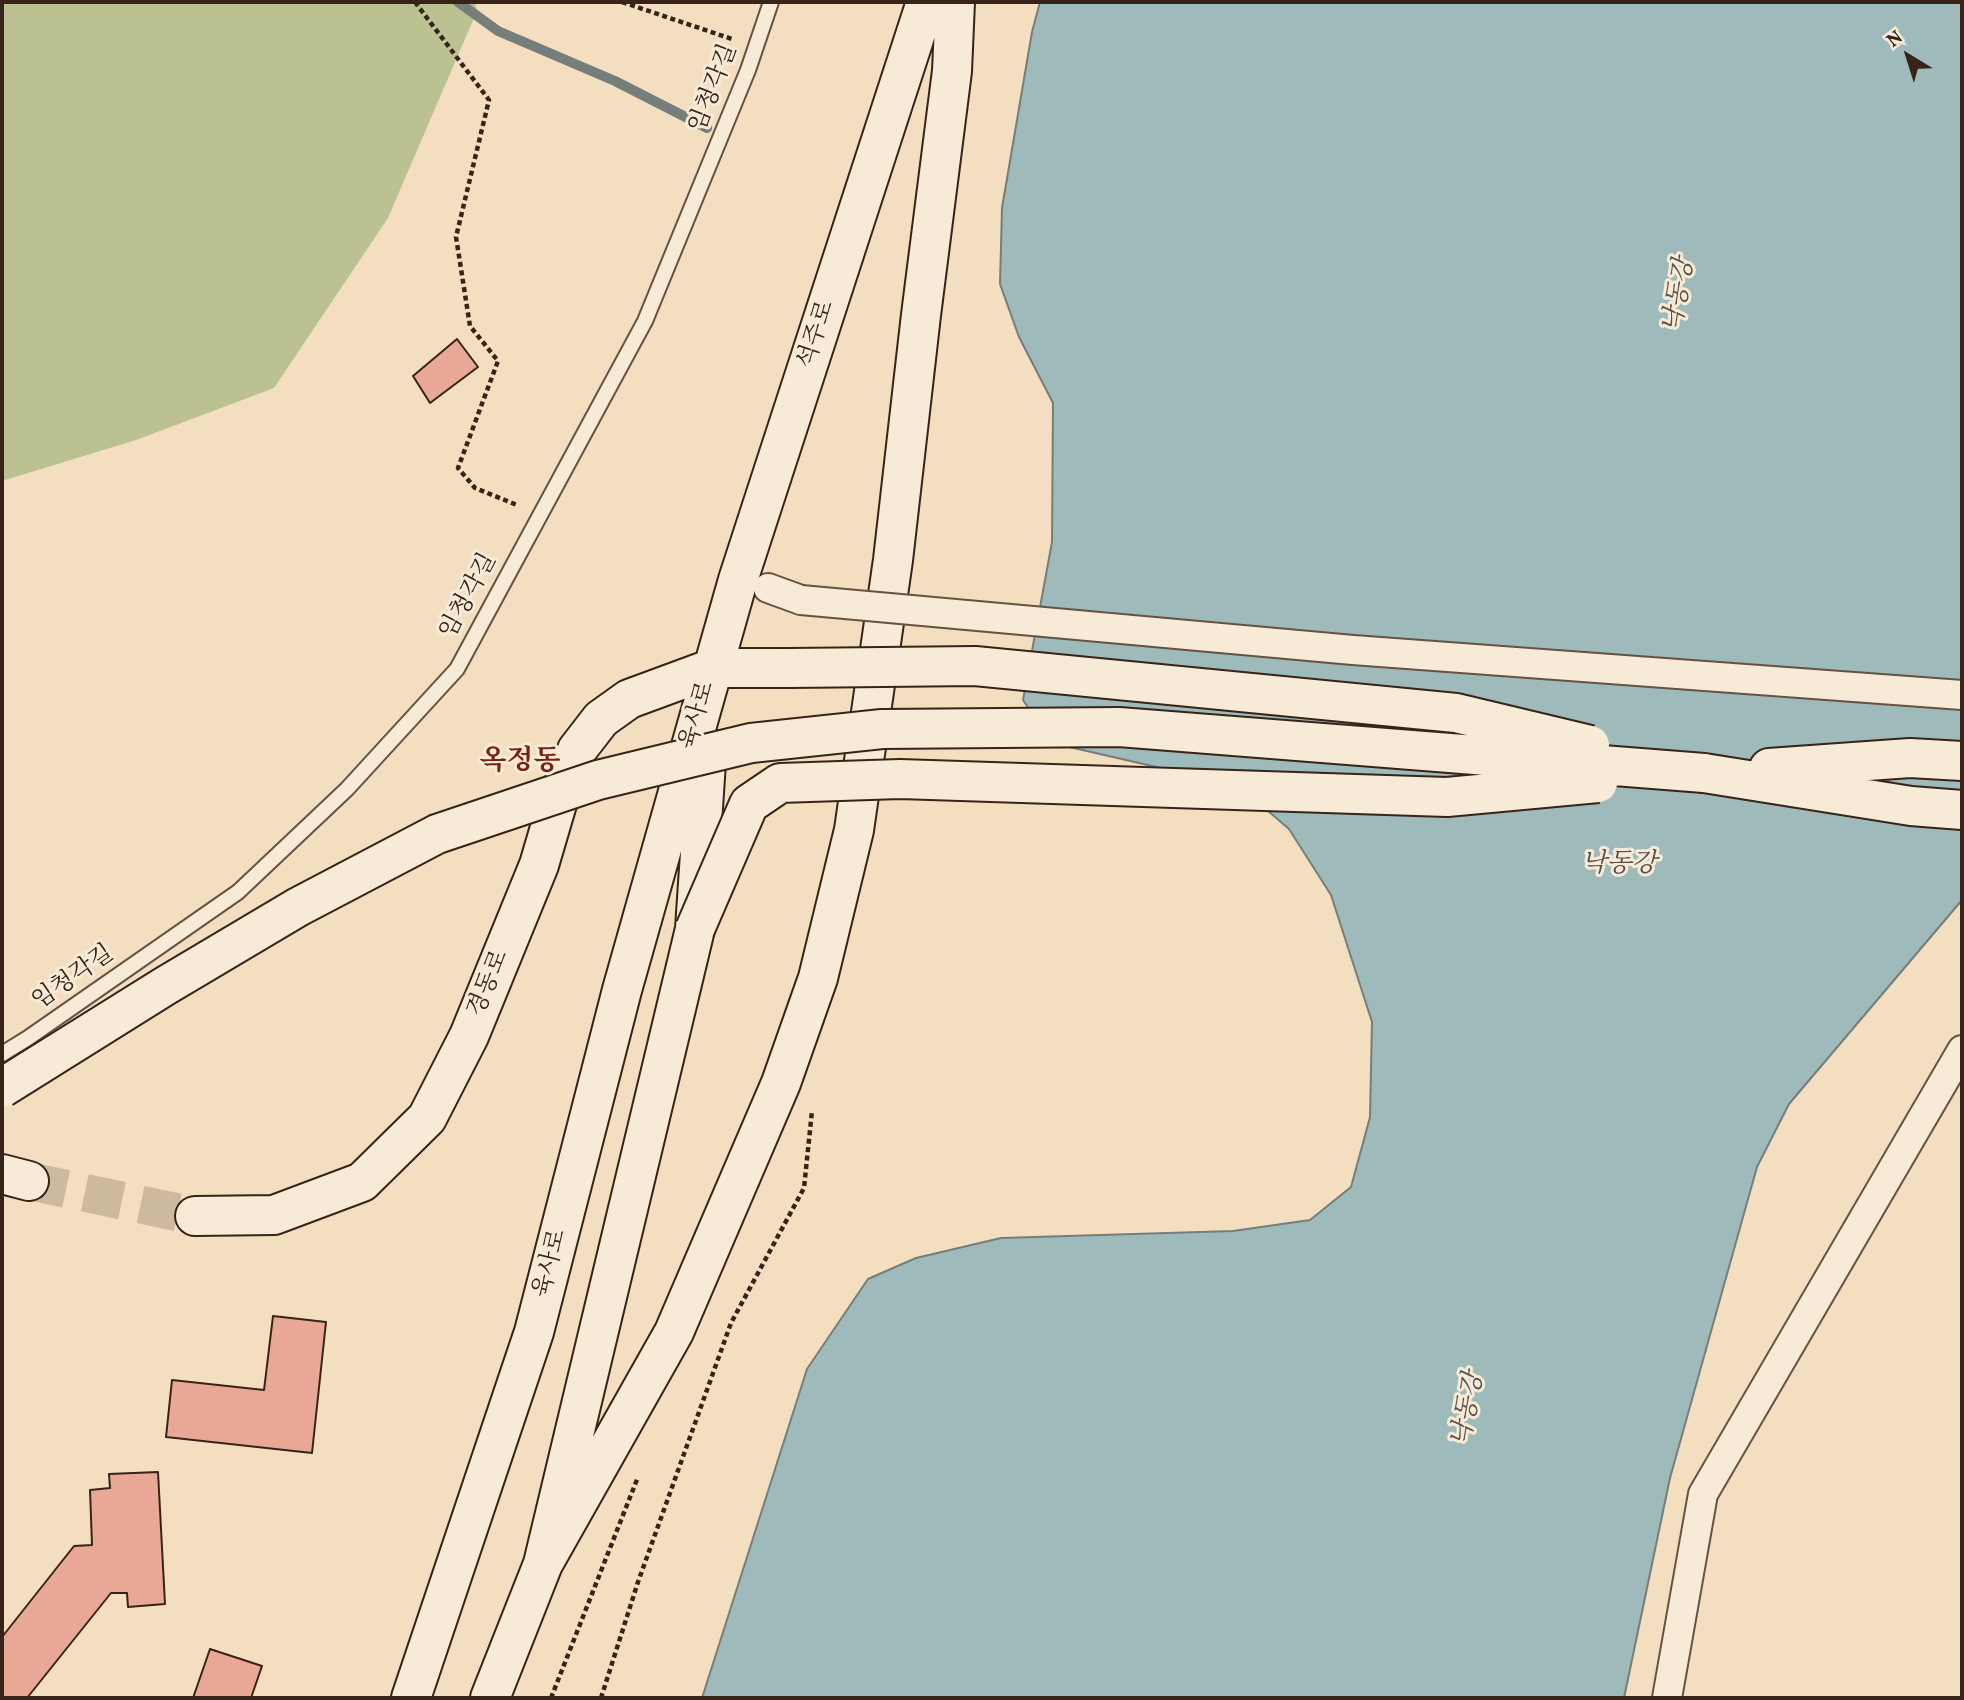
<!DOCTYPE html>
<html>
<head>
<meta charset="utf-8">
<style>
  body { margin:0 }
  #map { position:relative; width:1964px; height:1700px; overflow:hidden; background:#f3dfc0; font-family:Vollkorn,serif }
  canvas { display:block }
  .frame { position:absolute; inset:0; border:4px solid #372318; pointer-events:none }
  .north { position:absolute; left:1873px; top:21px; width:70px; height:70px; -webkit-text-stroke:5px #f7ead6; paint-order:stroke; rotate:322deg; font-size:19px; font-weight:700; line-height:28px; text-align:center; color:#372318 }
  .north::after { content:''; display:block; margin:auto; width:24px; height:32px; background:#372318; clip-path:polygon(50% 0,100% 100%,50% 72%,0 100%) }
</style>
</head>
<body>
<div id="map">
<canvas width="1964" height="1700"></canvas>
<div class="frame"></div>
<div class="north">N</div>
</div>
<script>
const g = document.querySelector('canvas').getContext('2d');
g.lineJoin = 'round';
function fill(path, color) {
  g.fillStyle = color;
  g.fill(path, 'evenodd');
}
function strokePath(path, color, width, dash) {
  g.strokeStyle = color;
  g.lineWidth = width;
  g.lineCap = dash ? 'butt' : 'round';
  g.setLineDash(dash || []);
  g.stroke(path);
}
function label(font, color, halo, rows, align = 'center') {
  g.font = font + ' Vollkorn,"Noto Serif KR",serif';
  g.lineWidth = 6;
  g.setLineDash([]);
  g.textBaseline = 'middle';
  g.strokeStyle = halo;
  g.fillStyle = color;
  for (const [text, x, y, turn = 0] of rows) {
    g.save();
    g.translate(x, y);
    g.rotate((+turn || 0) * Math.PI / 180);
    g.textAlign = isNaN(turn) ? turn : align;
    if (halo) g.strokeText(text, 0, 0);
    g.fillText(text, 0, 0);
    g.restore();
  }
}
fill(new Path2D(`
  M2 2H475L477 11 388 218 274 388 136 440 2 481Z`), '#bcc192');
const water = new Path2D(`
  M1040 2H1962V900L1789 1104 1757 1167 1670 1478 1624 1698H702L807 1369 868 1279 916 1258 1001 1238 1233 1231 1310 1220 1351 1187 1370 1117 1372 1022 1331 895 1289 829 1239 786 1052 743 1023 700 1052 542 1053 403 1019 337 1000 284 1002 208 1032 32Z`);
fill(water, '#9ebabb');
strokePath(water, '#757e7a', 2);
strokePath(new Path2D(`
  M458 2 498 31 615 81 707 128`), '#757e7a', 10);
const building = new Path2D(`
  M457 339 478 367 430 403 413 376Z
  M273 1316 326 1322 312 1453 166 1437 172 1380 264 1390Z
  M158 1472 165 1604 128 1607 127 1593H111L27 1698H2V1637L74 1546 92 1545 90 1490 110 1488 109 1474Z
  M210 1649 262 1666 251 1698H193Z`);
fill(building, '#e9a796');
strokePath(building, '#372318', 2);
strokePath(new Path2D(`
  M29 1181 195 1216`), '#cdb99e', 38, [38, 19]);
const lane = new Path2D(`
  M2 1054 28 1038 238 892 347 789 457 669 645 321 748 70 771 2`);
const street = new Path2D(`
  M768 588 801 600
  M1667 1698 1703 1494 1962 1050`);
const secondary = new Path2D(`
  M1769 768 1910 758 1962 761
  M1704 773 1911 806 1962 810
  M2 1174 29 1181
  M195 1216 274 1215 362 1182 427 1118 469 1036 539 865 559 797 577 750 601 719 629 699 713 668H790
  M543 1564 674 1332 781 1083 818 978 854 830 893 560 921 315 952 71 955 2
  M411 1698 534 1332 622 990 738 580 926 2
  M490 1698 543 1564 695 929 707 747`);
strokePath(lane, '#665242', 18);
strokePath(street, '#665242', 32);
strokePath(secondary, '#372318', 42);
strokePath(new Path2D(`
  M415 2 489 100 456 237 470 326 498 361 458 468 475 488 517 505
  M622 2 732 39
  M551 1698 638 1477
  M601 1698 638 1582 731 1323 804 1188 812 1111`), '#372318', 4.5, [5, 3.5]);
strokePath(lane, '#f7ead6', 14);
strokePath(street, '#f7ead6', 28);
strokePath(secondary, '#f7ead6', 38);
const streetBridge = new Path2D(`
  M801 600 1353 650 1962 695`);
const secondaryBridge = new Path2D(`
  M790 668 975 666 1456 713 1590 745
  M695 929 749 804 780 783 900 779 1447 797 1598 783
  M2 1088 165 986 298 907 437 834 598 780 751 743 882 729 1119 727 1704 773`);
strokePath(streetBridge, '#665242', 32, []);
strokePath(secondaryBridge, '#372318', 42, []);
strokePath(streetBridge, '#f7ead6', 28);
strokePath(secondaryBridge, '#f7ead6', 38);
label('24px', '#372318', '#f7ead6', [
  ["임청각길",715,89,-69],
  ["석주로",818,335,-72],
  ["임청각길",470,597,-62],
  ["육사로",699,716,-74],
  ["임청각길",74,979,-35],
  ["경동로",490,984,-68],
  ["육사로",552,1264,-76]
]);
label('italic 26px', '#565049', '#f7ead6', [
  ["낙동강",1681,296,-80],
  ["낙동강",1619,866],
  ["낙동강",1470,1410,-79]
]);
label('bold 28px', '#7a1f14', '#f7ead6', [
  ["옥정동",520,764]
]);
</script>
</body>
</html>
